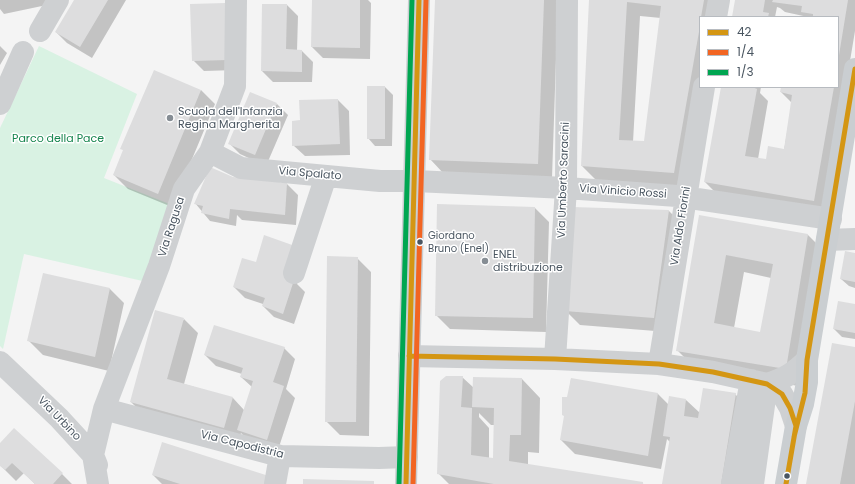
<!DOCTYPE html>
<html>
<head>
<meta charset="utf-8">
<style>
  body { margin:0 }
  #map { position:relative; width:855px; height:484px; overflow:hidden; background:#f4f4f4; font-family:Poppins,sans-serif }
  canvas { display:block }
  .legend { position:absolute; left:699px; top:16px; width:140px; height:72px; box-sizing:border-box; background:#fff; border:1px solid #b7bbc0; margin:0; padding:5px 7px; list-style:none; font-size:12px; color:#4a5661 }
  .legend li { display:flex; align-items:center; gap:8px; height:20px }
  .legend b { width:20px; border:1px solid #b7bbc0 }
</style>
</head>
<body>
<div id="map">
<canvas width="855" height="484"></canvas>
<ul class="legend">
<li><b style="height:5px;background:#d49613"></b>42</li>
<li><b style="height:5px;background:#f26522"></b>1/4</li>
<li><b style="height:5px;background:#00a651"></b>1/3</li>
</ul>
</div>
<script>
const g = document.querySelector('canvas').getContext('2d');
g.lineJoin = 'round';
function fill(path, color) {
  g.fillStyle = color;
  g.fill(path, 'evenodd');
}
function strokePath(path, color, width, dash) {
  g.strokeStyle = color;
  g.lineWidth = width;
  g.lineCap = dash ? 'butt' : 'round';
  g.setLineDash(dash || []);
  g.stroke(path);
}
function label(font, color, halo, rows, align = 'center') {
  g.font = font + ' Poppins,sans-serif';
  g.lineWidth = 3;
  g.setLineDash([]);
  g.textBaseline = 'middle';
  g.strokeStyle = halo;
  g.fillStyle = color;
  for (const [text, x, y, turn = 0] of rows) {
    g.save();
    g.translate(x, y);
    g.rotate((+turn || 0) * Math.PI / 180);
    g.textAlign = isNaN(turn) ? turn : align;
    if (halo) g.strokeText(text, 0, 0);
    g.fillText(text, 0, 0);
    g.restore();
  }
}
fill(new Path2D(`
  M39 46 137 94 104 178 177 207 147 282 24 254 3 349 0 346V128Z`), '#d9f2e3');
fill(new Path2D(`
  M0 0H61V2L4 14 0 9Z
  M75 0H126L92 58 67 43 56 32Z
  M313 0H368L371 3 370 59 323 58 312 47Z
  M436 0H558L552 178 444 174 430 159Z
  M590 0H721L718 17H700V87L688 187 596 180 582 166ZM640 16 661 18 645 142H633Z
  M736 0H855V31L825 211 716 193 705 182 722 87H761L760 93 768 101 758 159 766 160 784 150 792 103 781 92 782 87H838V17H808L785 12 780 8 777 7 775 17H733Z
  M191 5 237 70 204 71 193 60Z
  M287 5 298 16 297 51H302L313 62 312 82H273L262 71Z
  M0 46 7 53 0 65Z
  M385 87 393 95 392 146H375L368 138Z
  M201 90 215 104 172 207 128 189 114 175Z
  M338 100 349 111 350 155 305 156 293 145Z
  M277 104 288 115 266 166 240 154 229 143Z
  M233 178 287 184 298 195 296 225 242 220 237 215 236 226 210 221 195 203Z
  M535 208 549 222 546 332 450 329 436 315Z
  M573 208 669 211 683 225 668 332 580 325 566 311Z
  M700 216 808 235 826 253 804 387 695 368 677 350ZM744 272 771 278 761 333 734 328Z
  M855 254V288L849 286 841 279Z
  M306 258 297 284 305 292 294 324 274 317 263 306V304L245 298 234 287Z
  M357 258 371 272 369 436 340 435 326 421Z
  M44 274 110 289 124 303 109 371 43 355 29 341Z
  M855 305V339L842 337 834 329Z
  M184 319 198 333 184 384 233 398 244 410 252 387 241 377 242 374 216 366 205 355 284 348 295 359 286 389 295 398 278 450 249 441 241 433 238 442 145 416 131 402Z
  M855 348V484H807Z
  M462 377 474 388 522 379 540 398 539 453 528 452V465L644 484H449L438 473ZM479 413 491 425H495L494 459H489V428L479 417Z
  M571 379 658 394 669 405 686 400 700 413 735 394 749 408 737 484H663L670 442 667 439 661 469 575 454 561 440Z
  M0 444 62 474 72 484H35L24 473 16 481 0 465Z
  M153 475 278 484H162Z`), '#0003');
fill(new Path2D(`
  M74 0H108L80 47 55 32Z
  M312 0H360V48L311 47Z
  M435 0H544L538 164 429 160Z
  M589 0H704L701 17H700V26L674 173 581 166ZM627 2 661 6 644 141 619 140Z
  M735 0H765L763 12 769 13 768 17H732Z
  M773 0H848L839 55 838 17H813V14L801 12 802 6 772 2Z
  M225 3 227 60 192 61 190 4Z
  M262 4H287L286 49 302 50V72L261 71Z
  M154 70 201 90 158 194 113 175 123 150 120 149Z
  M367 86H385V139H367Z
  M721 87H752L757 89 745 156 766 159 768 146 784 149 792 95 780 92 781 87H834L814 201 704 182Z
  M250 92 277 103 255 155 228 144Z
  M338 99 340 144 292 146V121L300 120 299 100Z
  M210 167 233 177 287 183 285 215 230 209 229 219 201 213 203 206 194 204Z
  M437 204 535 207 533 318 435 316Z
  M572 207 669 210 654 318 565 311Z
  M699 215 808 234 786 369 676 351ZM726 255 773 264 760 332 714 323Z
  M264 235 295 246 294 280 283 314 262 306 265 298 233 287 242 258 256 262Z
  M845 251 855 253V282L840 279Z
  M327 256 358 257 356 422H325Z
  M43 273 110 288 95 357 27 341Z
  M838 301 855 304V333L833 329Z
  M155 310 184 318 167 379 233 397 224 428 130 402Z
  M214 325 285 347 273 382 284 386 267 440 237 430 253 381 240 377 243 368 204 355Z
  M832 343 855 347V401L840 484H806Z
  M446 376H463L461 407 472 408 471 455 493 458 494 408 472 407 473 377 522 378 521 435H510L509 461 643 482V484H494L437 474 440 381Z
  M571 378 658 393 648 456 560 440 564 416 562 415V397H567Z
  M703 388 736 393 721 484H662L670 437 663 436 669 396 686 399 684 416 698 418Z
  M14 428 63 473 53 484H35L12 463 5 470 0 466V443Z
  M162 442 272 477 270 484H180L152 475Z
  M303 479 374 481V484H303Z`), '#ddddde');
strokePath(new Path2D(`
  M716 17 719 0
  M40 31 58 0
  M0 104 23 52
  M210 152 241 168 380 181H415L566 188 677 196 831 219
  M827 240 855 239
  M294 273 326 176
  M409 356 555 359 659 364 713 372 767 384 782 394 790 408 796 426
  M555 359 566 188 567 0
  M0 362 59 418 93 455 97 465
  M659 364 704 87
  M104 409 280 456 379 458 407 457
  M98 484 93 455 104 409 159 266 184 189 210 152 235 86 236 0
  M275 484 280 456
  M732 484 751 380
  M753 484 767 384C786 378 792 374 807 360`), '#ced0d2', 22);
strokePath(new Path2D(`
  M406 484 419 0
  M786 484 796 426 803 404 807 382V360L855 69`), '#caced1', 22);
strokePath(new Path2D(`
  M409 356 555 359 659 364 713 372 767 384 782 394 790 408 796 426 786 484
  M794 437 805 393 807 360 855 69
  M406 484 419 0`), '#d49613', 5);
strokePath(new Path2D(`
  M413 484 426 0`), '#f26522', 5);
strokePath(new Path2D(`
  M399 484 412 0`), '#00a651', 5);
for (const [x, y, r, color] of [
  [170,118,4,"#868d94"],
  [420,242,3.5,"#4a5661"],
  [485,261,4,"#868d94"],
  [787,476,3.5,"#4a5661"]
]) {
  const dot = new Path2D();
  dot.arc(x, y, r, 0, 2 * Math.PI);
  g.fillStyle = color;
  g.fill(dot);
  strokePath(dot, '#fff', 1.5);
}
label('10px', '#4a5661', '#fff', [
  ["Giordano",428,236],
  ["Bruno (Enel)",428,249]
], 'left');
label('11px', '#4a5661', '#fff', [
  ["Scuola dell'Infanzia",178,112],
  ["Regina Margherita",178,125],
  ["ENEL",493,255],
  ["distribuzione",493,268]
], 'left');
label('11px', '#17864f', '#fff', [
  ["Parco della Pace",58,139]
]);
label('11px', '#4a5661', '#fff', [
  ["Via Spalato",310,174,5],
  ["Via Umberto Saracini",564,180,-88],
  ["Via Vinicio Rossi",623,192,4],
  ["Via Aldo Fiorini",681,226,-81],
  ["Via Ragusa",172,227,-72],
  ["Via Urbino",59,419,46],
  ["Via Capodistria",242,445,14]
]);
</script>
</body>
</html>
